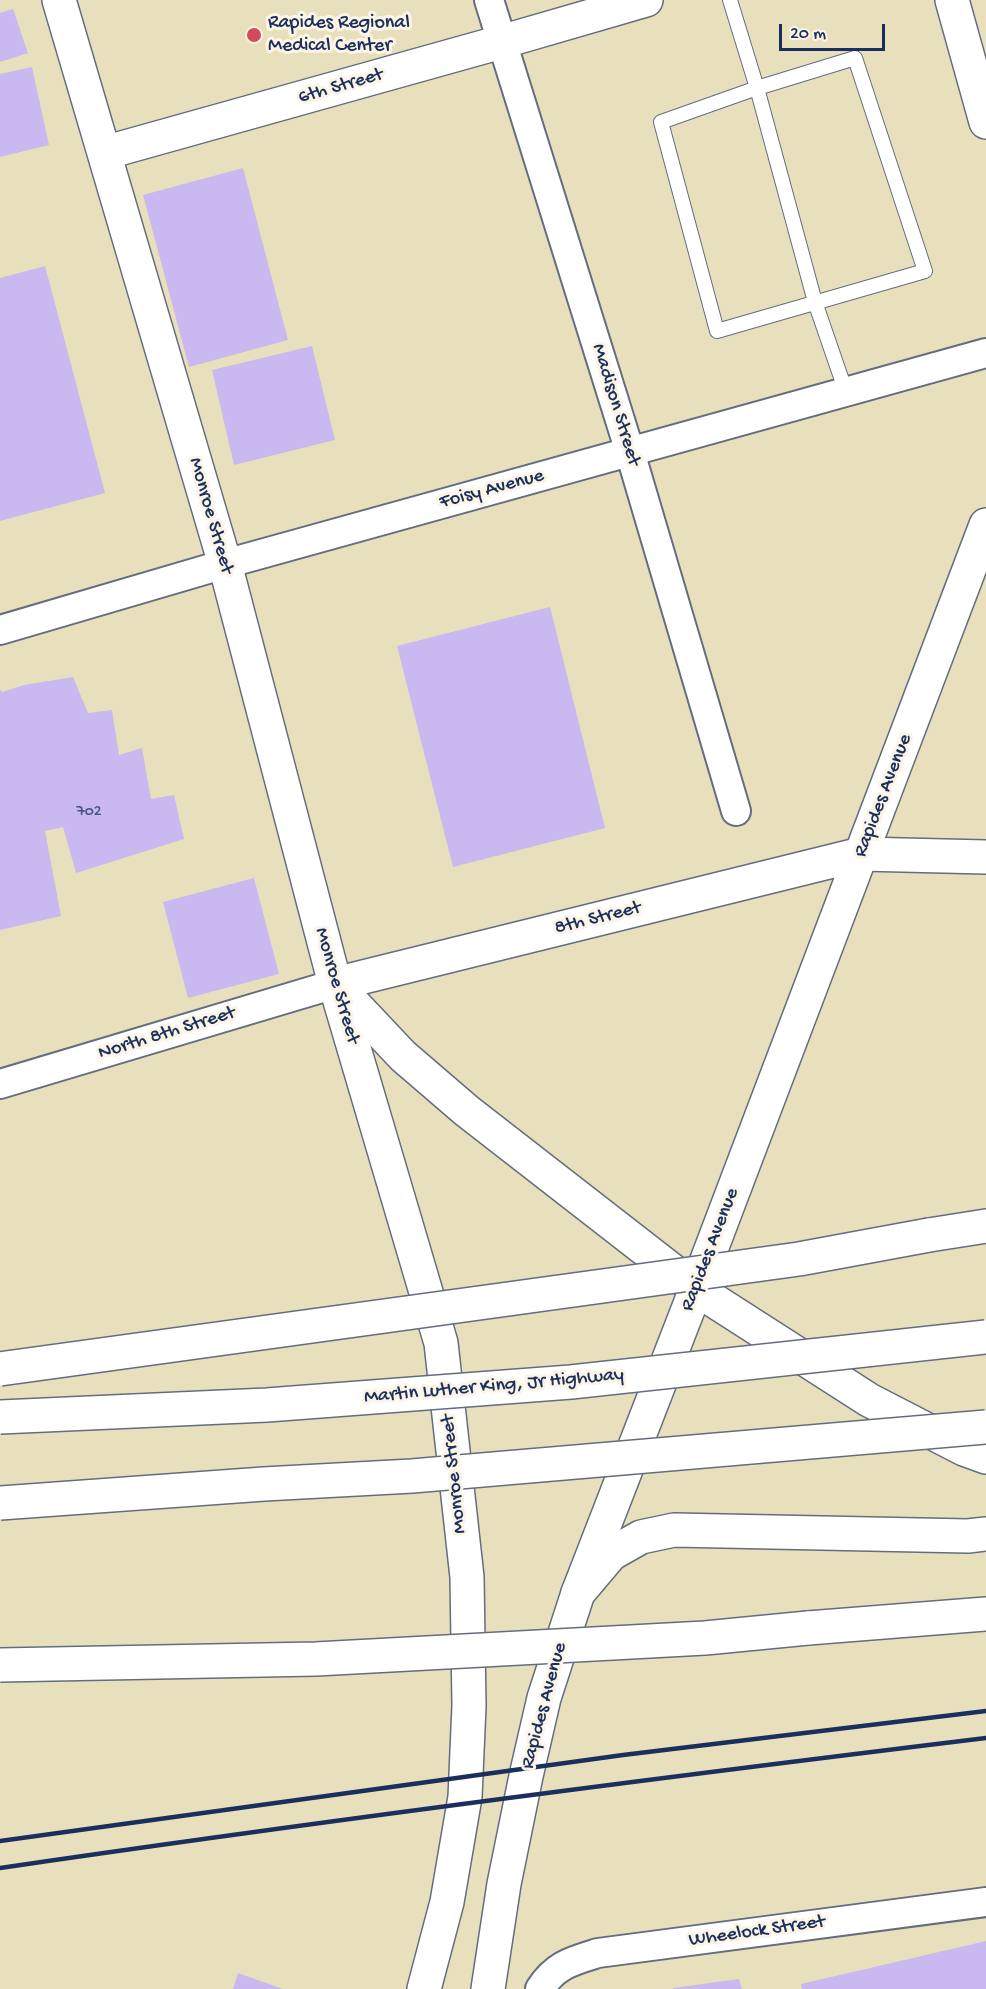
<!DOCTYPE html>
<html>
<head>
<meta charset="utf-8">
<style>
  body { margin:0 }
  #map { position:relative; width:986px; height:1989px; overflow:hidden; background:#e8e0bc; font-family:"Gochi Hand",sans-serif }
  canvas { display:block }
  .scale { position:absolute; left:779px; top:24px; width:106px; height:27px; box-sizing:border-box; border:3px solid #1b2f5e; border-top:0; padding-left:8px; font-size:18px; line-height:21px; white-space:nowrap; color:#1b2f5e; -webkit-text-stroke:4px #fcf5e5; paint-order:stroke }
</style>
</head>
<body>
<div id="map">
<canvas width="986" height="1989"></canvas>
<div class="scale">20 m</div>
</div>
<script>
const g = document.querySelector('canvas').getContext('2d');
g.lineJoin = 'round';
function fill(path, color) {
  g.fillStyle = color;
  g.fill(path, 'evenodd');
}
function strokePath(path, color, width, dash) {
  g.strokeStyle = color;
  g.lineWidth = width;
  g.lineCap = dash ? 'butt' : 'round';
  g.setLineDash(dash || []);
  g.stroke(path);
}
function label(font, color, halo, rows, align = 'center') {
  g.font = font + ' "Gochi Hand",sans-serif';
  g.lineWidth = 6;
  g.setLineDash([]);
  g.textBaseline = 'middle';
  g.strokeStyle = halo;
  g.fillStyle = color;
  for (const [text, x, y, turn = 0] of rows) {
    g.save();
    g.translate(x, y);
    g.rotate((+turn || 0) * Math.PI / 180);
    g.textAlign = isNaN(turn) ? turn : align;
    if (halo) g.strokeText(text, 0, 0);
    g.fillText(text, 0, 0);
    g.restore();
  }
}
fill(new Path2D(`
  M13 9 28 53 0 62V13Z
  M32 67 49 145 0 157V74Z
  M243 168 288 340 189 367 143 195Z
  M45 266 105 493 0 521V278Z
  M312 346 335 440 234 465 212 370Z
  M550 607 605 828 453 867 397 646Z
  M73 677 88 713 112 710 119 755 142 748 151 799 174 795 184 839 76 873 63 827 45 831 61 916 0 930V689L2 692 24 685Z
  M254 878 279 974 188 998 163 902Z
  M986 1941V1989H802L801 1984Z
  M238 1973 283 1989H233Z
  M739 1979 742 1989H673V1988Z`), '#cab8f0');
const lane = new Path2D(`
  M730 0 757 88 815 302 846 392
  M855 58 925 271 717 331 661 122 757 88Z`);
const street = new Path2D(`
  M489 0 630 452 736 811
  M0 630 225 564 986 353
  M0 1084 335 984
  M540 1989C555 1965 572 1961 598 1953L986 1902`);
const secondary = new Path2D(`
  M59 0 225 564 335 984 441 1343 467 1577 469 1706 465 1797 447 1902 424 1989
  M952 0 986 122
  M104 153 501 42 646 0
  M335 984 861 854
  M488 1989 504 1884 526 1776 544 1698 578 1593 696 1289 986 525`);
const highway = new Path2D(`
  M861 854 986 857
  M335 984 403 1056 467 1111 696 1289 869 1400 964 1449 986 1457
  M929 1235 986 1226
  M578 1593 611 1554 641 1537 674 1530 968 1536 986 1534
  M808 1628 986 1614`);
strokePath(lane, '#636d7f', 16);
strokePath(street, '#636d7f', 32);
strokePath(secondary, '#636d7f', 36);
strokePath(highway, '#636d7f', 36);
strokePath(lane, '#fff', 14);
strokePath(street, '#fff', 28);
strokePath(secondary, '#fff', 33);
strokePath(highway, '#fff', 33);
strokePath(new Path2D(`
  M0 1841 623 1755 986 1711
  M0 1868C328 1820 657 1778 986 1738`), '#1b2f5e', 4.5);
const highwayBridge = new Path2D(`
  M0 1369 799 1259 929 1235
  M0 1417 267 1405 571 1382 986 1337
  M0 1503 264 1484 412 1476 986 1427
  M0 1665 316 1659 705 1638 808 1628`);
strokePath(highwayBridge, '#636d7f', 36, []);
strokePath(highwayBridge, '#fff', 33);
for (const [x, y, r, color] of [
  [254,35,8,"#d1495b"]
]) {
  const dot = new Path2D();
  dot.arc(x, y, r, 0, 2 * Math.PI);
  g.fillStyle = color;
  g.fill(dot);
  strokePath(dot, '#fcf5e5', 2);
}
label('16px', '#475182', null, [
  ["702",89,813]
]);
label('20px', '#1b2f5e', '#fcf5e5', [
  ["Rapides Regional",268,24],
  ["Medical Center",268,47]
], 'left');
label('20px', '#1b2f5e', '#fcf5e5', [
  ["6th Street",341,87,-16],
  ["Madison Street",615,405,73],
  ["Foisy Avenue",492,490,-15],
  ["Monroe Street",210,516,74],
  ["Rapides Avenue",884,796,-69],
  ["8th Street",598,919,-14],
  ["Monroe Street",336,986,74],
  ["North 8th Street",167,1034,-17],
  ["Rapides Avenue",711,1250,-69],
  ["Martin Luther King, Jr Highway",494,1387,-5],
  ["Monroe Street",455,1474,-96],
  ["Rapides Avenue",545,1706,-75],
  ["Wheelock Street",757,1932,-8]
]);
</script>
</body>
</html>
